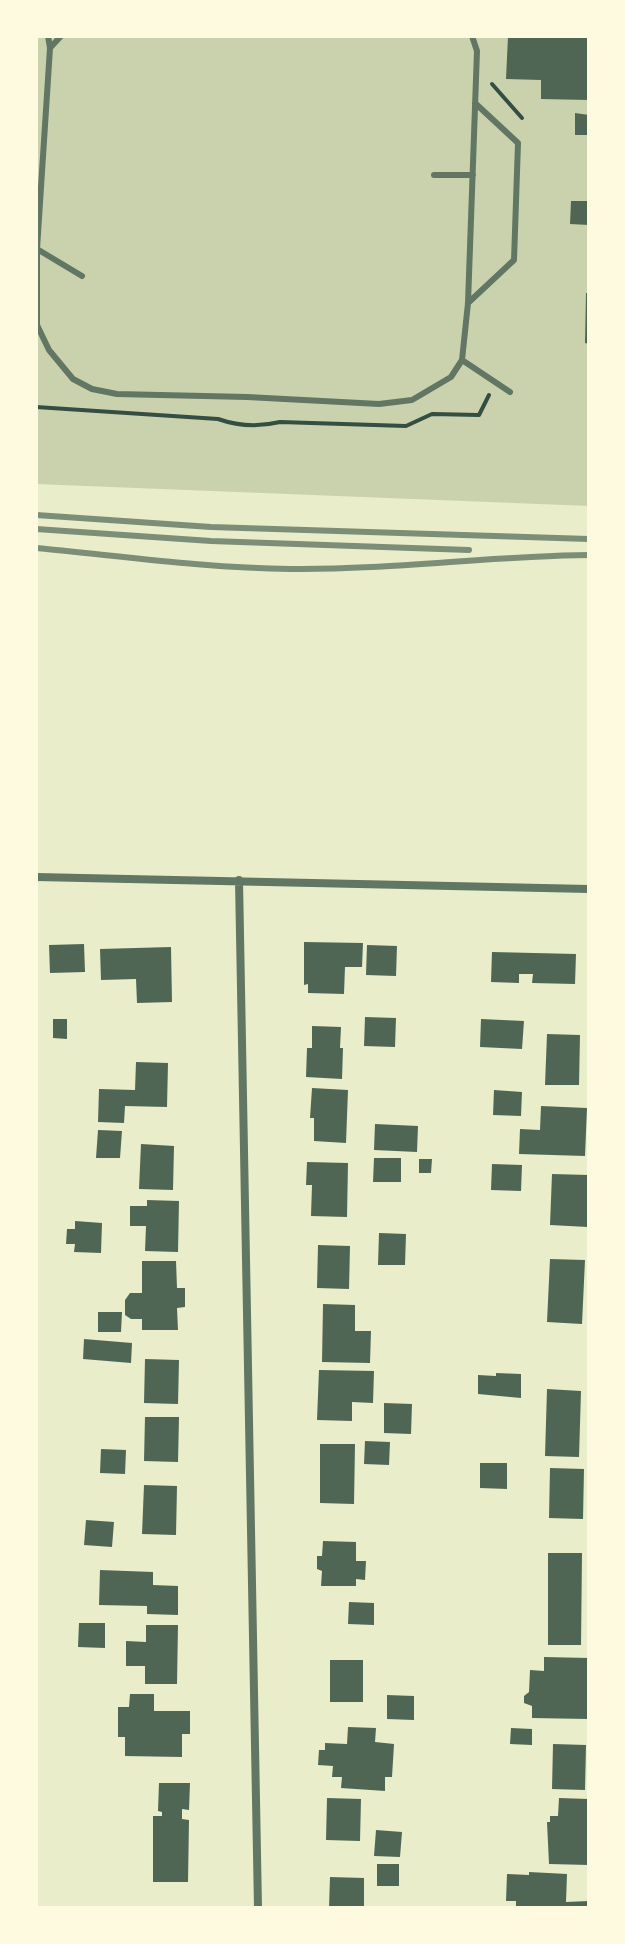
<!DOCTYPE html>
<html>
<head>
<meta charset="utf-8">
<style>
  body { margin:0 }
  #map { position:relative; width:625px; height:1944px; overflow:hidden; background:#e9edc9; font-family:"Space Grotesk",sans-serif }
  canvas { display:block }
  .frame { position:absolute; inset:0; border:38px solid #fefae0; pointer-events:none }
</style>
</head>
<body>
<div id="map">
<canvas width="625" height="1944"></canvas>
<div class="frame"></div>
</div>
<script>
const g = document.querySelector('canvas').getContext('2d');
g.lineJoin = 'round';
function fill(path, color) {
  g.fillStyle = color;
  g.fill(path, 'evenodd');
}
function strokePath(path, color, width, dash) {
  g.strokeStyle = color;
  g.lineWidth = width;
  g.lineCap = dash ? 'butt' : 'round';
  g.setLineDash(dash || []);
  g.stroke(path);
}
fill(new Path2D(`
  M36 36H589V506L36 484Z`), '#cad2ad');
fill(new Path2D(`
  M508 36H589V100L541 99V80L506 79Z
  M575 113 589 115V135H575Z
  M571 201H589V225L570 224Z
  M586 293H589V344L585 343Z
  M304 942 363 943 362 967H345L344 994 308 993V984L304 985Z
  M84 944 85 972 50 973 49 945Z
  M367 945 397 946 396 976 366 975Z
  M171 947 172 1002 137 1003 136 979 101 980 100 949Z
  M492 952 576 954 575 984 532 983 533 974H519V983L491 982Z
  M365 1017 396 1018 395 1047 364 1046Z
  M53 1019H67V1039L53 1038Z
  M481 1019 524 1021 522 1049 480 1047Z
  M312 1026 341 1027 340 1048H343L342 1079 306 1077 307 1048H312Z
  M547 1034 580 1035 579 1085H545Z
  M136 1062 168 1063 167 1107 125 1106 124 1123 98 1122 99 1089 135 1090Z
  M312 1088 348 1090 346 1143 314 1141V1118H310Z
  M494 1090 522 1092 521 1116 493 1115Z
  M541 1106 587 1108 585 1156 519 1154 520 1129 540 1130Z
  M375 1124 418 1126 417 1152 374 1150Z
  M98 1130 122 1131 120 1158H96Z
  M141 1144 174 1146 173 1190 139 1189Z
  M374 1158H401V1182H373Z
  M419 1159H432L431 1173H419Z
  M307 1162 348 1163 347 1217 311 1216 312 1185H306Z
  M492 1164 522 1165 521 1191 491 1190Z
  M552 1174 589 1175 588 1227 550 1225Z
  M147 1200 179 1201 178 1252 145 1251 146 1226H130V1206H147Z
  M75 1221 102 1223 101 1253 74 1252 75 1244H66L67 1229H75Z
  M379 1233 406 1234 405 1265H378Z
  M318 1245 350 1246 349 1289 317 1288Z
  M550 1259 585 1260 582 1324 547 1322Z
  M142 1261H176L177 1288H185V1307L177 1308 178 1330H142V1319H131L125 1315V1300L130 1293H142Z
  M323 1304 355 1305V1331H371L370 1363 322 1362Z
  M98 1312H122L121 1332H98Z
  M84 1339 132 1343 131 1363 83 1359Z
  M145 1359 179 1360 178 1404 144 1403Z
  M319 1370 374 1371 373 1403 352 1402V1421L317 1420Z
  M496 1373 521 1374V1398L478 1394V1375L496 1376Z
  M547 1389 581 1391 579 1457 545 1456Z
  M384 1403 412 1404 411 1434 384 1433Z
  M145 1417H179L178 1462 144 1461Z
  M365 1441 390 1442 389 1465 364 1464Z
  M320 1444H355L354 1504 320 1503Z
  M101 1449 126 1450 125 1474 100 1473Z
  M480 1463H507V1489L480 1488Z
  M550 1468 584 1469 583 1519 549 1518Z
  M144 1485 177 1486 176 1535 142 1534Z
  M86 1520 114 1522 112 1547 84 1545Z
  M323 1541 356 1542V1561H366L365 1580 356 1579V1586H321L322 1571 317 1569V1556H322Z
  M548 1553H582L581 1645H548Z
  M100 1570 153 1572V1585L178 1586V1615L147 1614V1606L99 1605Z
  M349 1602 374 1603V1625L348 1624Z
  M79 1623H105V1648L78 1647Z
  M146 1625H178L177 1684H145V1666H126V1641L146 1642Z
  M544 1657 589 1658 588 1719 532 1718V1706L524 1703V1696L529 1692 530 1670 544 1671Z
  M330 1660H363V1702H330Z
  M130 1694H154V1711H190V1734H182V1757L125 1756V1737H118V1707H129Z
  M387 1695 414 1696V1720L387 1719Z
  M348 1727 376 1728 375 1742 394 1744 392 1777H385V1791L341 1788 342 1777H332L333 1766 318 1765 319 1750H325V1743L347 1744Z
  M511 1728 532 1729V1745L510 1744Z
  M553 1744 586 1745 585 1790 552 1789Z
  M159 1783H190L189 1810 182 1809V1819L189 1820 188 1882H153V1816H162V1812L158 1811Z
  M327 1798 361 1799 360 1841 326 1840Z
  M559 1798 589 1799V1865L549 1864 547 1822H550V1816H558Z
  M376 1830 402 1832 400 1857 374 1856Z
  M377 1864H399V1886H377Z
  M529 1872 567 1874 566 1902 589 1901V1908H516V1901H506L507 1874 529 1875Z
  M330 1877 364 1878V1908H329Z`), '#4f6655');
strokePath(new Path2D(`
  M492 84 522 118
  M36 407 218 419C238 426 259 427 280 422L406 426 432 414 479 415 489 395`), '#344e41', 4);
strokePath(new Path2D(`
  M48 36 50 48 37 249V325L49 350 73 379 92 389 117 394 247 397 379 404 412 400 451 377 462 360 468 303 477 51 472 36
  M50 48 61 36
  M434 175H473
  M37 249 82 276
  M468 303 514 260 518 143 475 103
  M462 360 510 392`), '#617663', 6);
strokePath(new Path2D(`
  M36 877 589 889
  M239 880 258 1908`), '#617663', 8);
strokePath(new Path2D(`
  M36 515 211 527 589 539
  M36 529 211 541 469 550
  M36 548C121 556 206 568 291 569 391 570 489 556 589 555`), '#7c8e77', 6);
</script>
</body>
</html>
